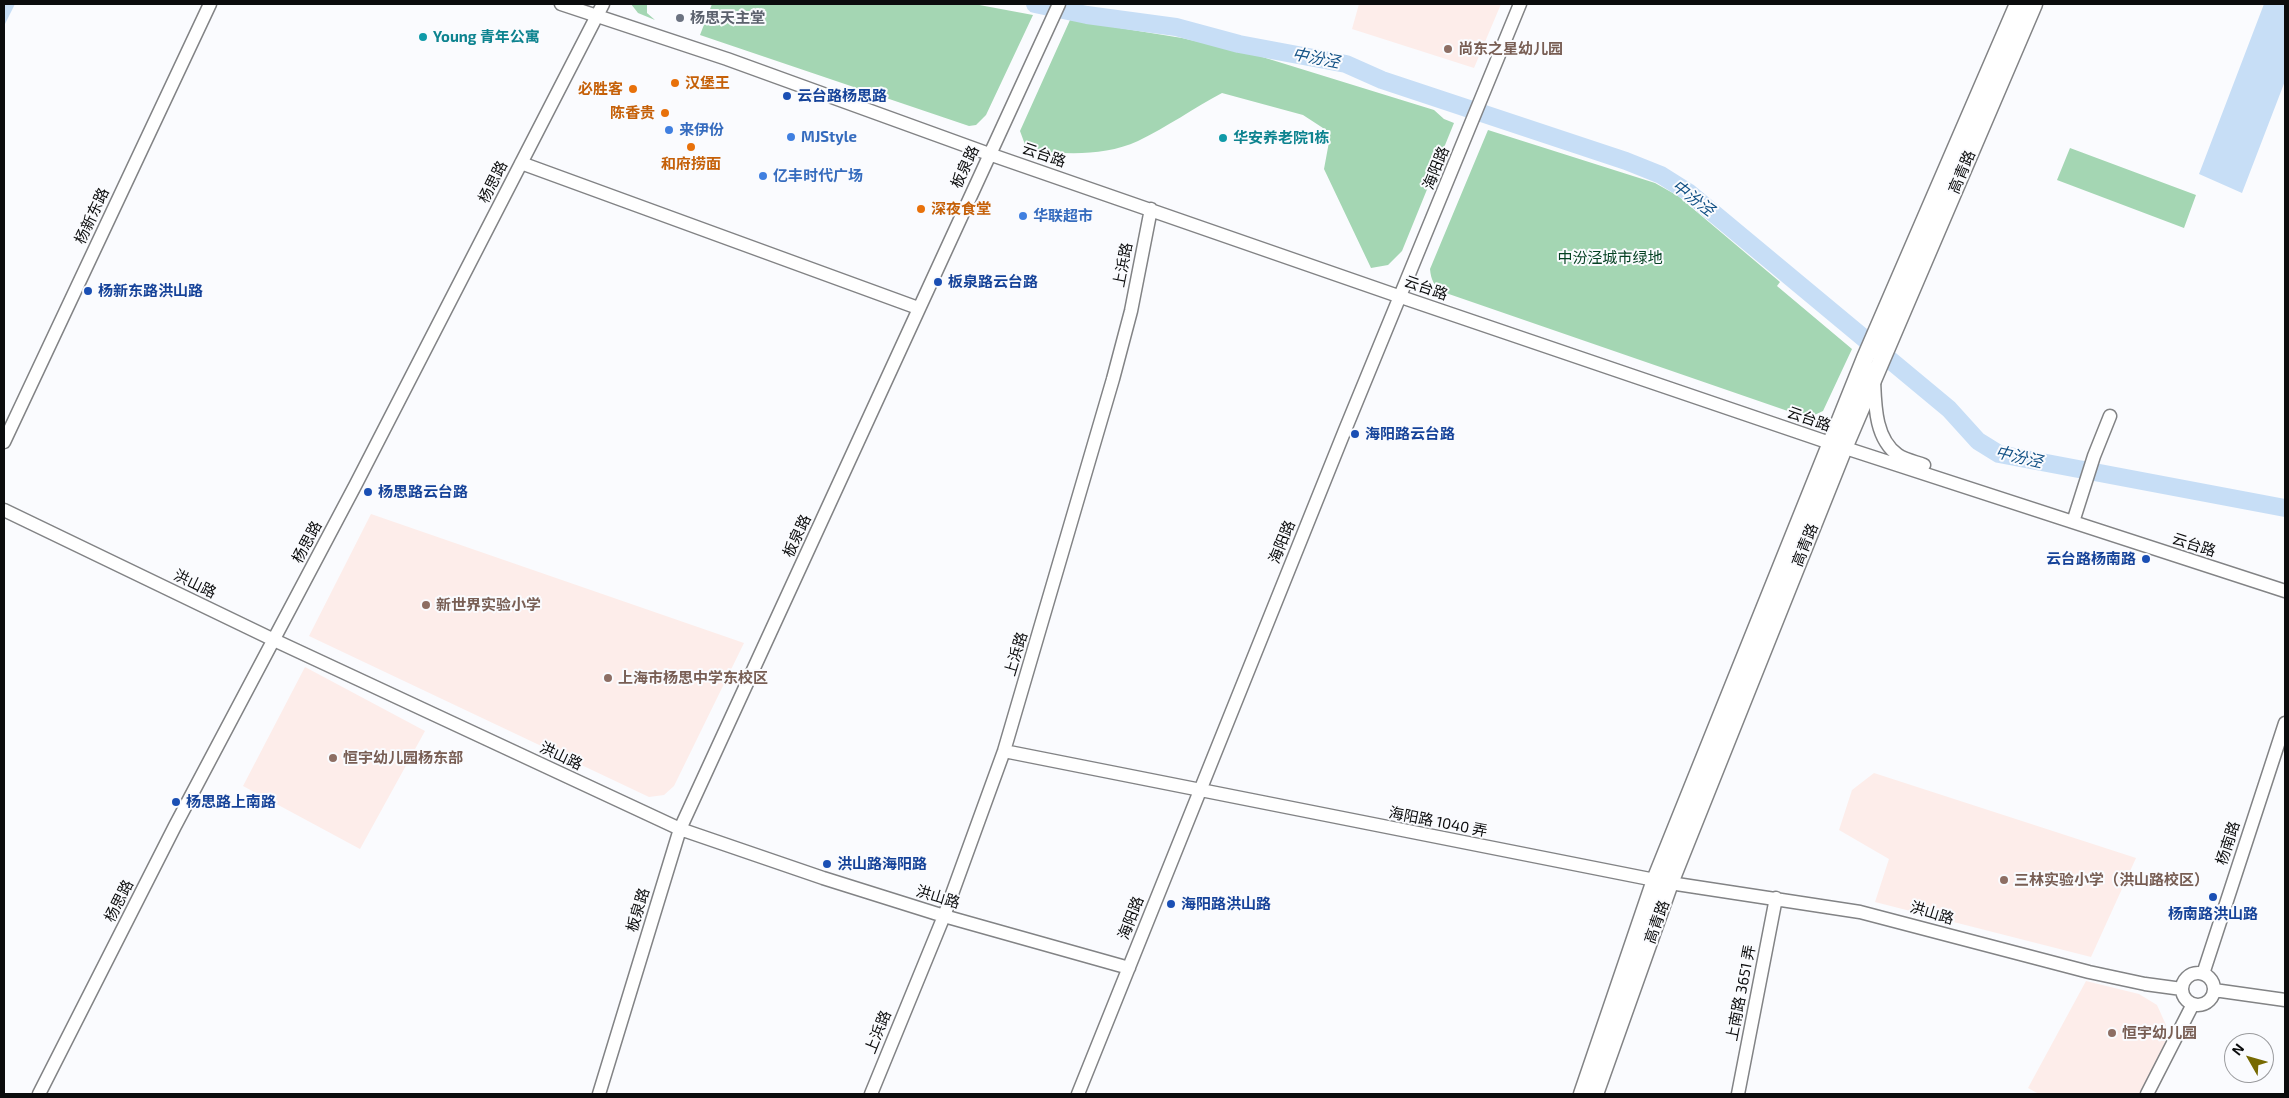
<!DOCTYPE html>
<html>
<head>
<meta charset="utf-8">
<style>
  body { margin:0 }
  #map { position:relative; width:2289px; height:1098px; overflow:hidden; background:#fafbfe; font-family:"Exo 2",sans-serif }
  canvas { display:block }
  .frame { position:absolute; inset:0; border:5px solid #0b0c0d; pointer-events:none }
  .north { position:absolute; left:2224px; top:1033px; width:50px; height:50px; box-sizing:border-box; background:#fafbfe; border:1px solid #9a9b9e; border-radius:50%; rotate:308deg; font-size:14px; font-weight:700; line-height:20px; text-align:center; color:#0b0c0d }
  .north::after { content:''; display:block; margin:auto; width:18px; height:22px; background:#776a02; clip-path:polygon(50% 0,100% 100%,50% 72%,0 100%) }
</style>
</head>
<body>
<div id="map">
<canvas width="2289" height="1098"></canvas>
<div class="frame"></div>
<div class="north">N</div>
</div>
<script>
const g = document.querySelector('canvas').getContext('2d');
g.lineJoin = 'round';
function fill(path, color) {
  g.fillStyle = color;
  g.fill(path, 'evenodd');
}
function strokePath(path, color, width, dash) {
  g.strokeStyle = color;
  g.lineWidth = width;
  g.lineCap = dash ? 'butt' : 'round';
  g.setLineDash(dash || []);
  g.stroke(path);
}
function label(font, color, halo, rows, align = 'center') {
  g.font = font + ' "Exo 2","Noto Sans SC",sans-serif';
  g.lineWidth = 4;
  g.setLineDash([]);
  g.textBaseline = 'middle';
  g.strokeStyle = halo;
  g.fillStyle = color;
  for (const [text, x, y, turn = 0] of rows) {
    g.save();
    g.translate(x, y);
    g.rotate((+turn || 0) * Math.PI / 180);
    g.textAlign = isNaN(turn) ? turn : align;
    if (halo) g.strokeText(text, 0, 0);
    g.fillText(text, 0, 0);
    g.restore();
  }
}
fill(new Path2D(`
  M1359 4H1501L1474 68 1352 29Z
  M371 514 744 643 674 786 664 795 649 797 309 636Z
  M305 667 425 731 360 849 243 786Z
  M1874 773 2136 858 2091 957 1875 902 1889 859 1839 830 1852 790Z
  M2086 981 2139 994 2157 1005 2166 1025 2167 1041 2139 1094H2039L2028 1088Z`), '#fdedea');
fill(new Path2D(`
  M631 4H647V13L655 20 638 13Z
  M712 4H974L1033 15 986 115 976 125 969 126 700 35Z
  M1070 20 1182 38 1256 55 1434 110 1444 119 1454 123 1402 251 1388 265 1371 268 1324 169 1329 142 1323 128 1303 115 1222 93C1194 108 1167 127 1138 141 1103 157 1063 154 1027 150L1020 131Z
  M1488 130 1655 183 1678 196 1780 282 1777 286 1852 349 1823 411 1808 418 1443 292C1434 286 1431 280 1430 269Z
  M2070 148 2196 195 2184 228 2057 180Z`), '#a4d6b3');
fill(new Path2D(`
  M4 4H15L4 26Z
  M2264 4H2285V81L2242 193 2199 174Z`), '#c7def6');
strokePath(new Path2D(`
  M1035 4 1087 15 1176 27 1239 44 1346 64 1382 80 1626 161 1661 175 1688 192 1949 409 1978 441 1999 454 2285 508`), '#c7def6', 18);
const minor = new Path2D(`
  M561 4 727 59 989 154 1401 297 1830 443 2285 591
  M521 163 918 308
  M1874 380C1875 405 1875 439 1898 455 1905 460 1916 462 1924 465
  M4 442 210 4
  M4 510 274 640 680 829 823 878 944 916 1129 968
  M2073 522 2094 456 2110 416
  M1004 751 1670 883 1860 912 2089 972 2145 984 2182 989
  M2182 989a16 16 0 1 1 32 0a16 16 0 1 1-32 0Z
  M2203 974 2285 723
  M2214 990 2285 1000
  M39 1094 175 826 356 484 603 4
  M599 1094 680 829 1059 4
  M871 1094 944 916 1004 751 1113 379 1131 311 1151 209
  M1078 1094 1345 430 1520 4
  M1738 1094 1776 898
  M2147 1094 2193 1004`);
const major = new Path2D(`
  M1582 1094 1655 880 1865 358 2018 4
  M1595 1094 1670 883 1844 448 2034 4`);
strokePath(minor, '#828385', 15);
strokePath(major, '#828385', 19);
strokePath(minor, '#fff', 12);
strokePath(major, '#fff', 16);
for (const [x, y, r, color] of [
  [680,18,5,"#6b7280"],
  [423,37,5,"#0f9aa8"],
  [1448,49,5,"#8d6e63"],
  [675,83,5,"#e8710a"],
  [633,89,5,"#e8710a"],
  [787,96,5,"#1a4fb4"],
  [665,113,5,"#e8710a"],
  [669,130,5,"#3f7fe0"],
  [791,137,5,"#3f7fe0"],
  [1223,138,5,"#0f9aa8"],
  [691,147,5,"#e8710a"],
  [763,176,5,"#3f7fe0"],
  [921,209,5,"#e8710a"],
  [1023,216,5,"#3f7fe0"],
  [938,282,5,"#1a4fb4"],
  [88,291,5,"#1a4fb4"],
  [1355,434,5,"#1a4fb4"],
  [368,492,5,"#1a4fb4"],
  [2146,559,5,"#1a4fb4"],
  [426,605,5,"#8d6e63"],
  [608,678,5,"#8d6e63"],
  [333,758,5,"#8d6e63"],
  [176,802,5,"#1a4fb4"],
  [827,864,5,"#1a4fb4"],
  [2004,880,5,"#8d6e63"],
  [2213,897,5,"#1a4fb4"],
  [1171,904,5,"#1a4fb4"],
  [2112,1033,5,"#8d6e63"]
]) {
  const dot = new Path2D();
  dot.arc(x, y, r, 0, 2 * Math.PI);
  g.fillStyle = color;
  g.fill(dot);
  strokePath(dot, '#fafbfe', 2);
}
label('bold 15px', '#5b616d', '#fafbfe', [
  ["杨思天主堂",690,18]
], 'left');
label('bold 15px', '#0d838f', '#fafbfe', [
  ["Young 青年公寓",433,37],
  ["华安养老院1栋",1233,138]
], 'left');
label('bold 15px', '#785e54', '#fafbfe', [
  ["尚东之星幼儿园",1458,49],
  ["新世界实验小学",436,605],
  ["上海市杨思中学东校区",618,678],
  ["恒宇幼儿园杨东部",343,758],
  ["三林实验小学（洪山路校区）",2014,880],
  ["恒宇幼儿园",2122,1033]
], 'left');
label('bold 15px', '#c56008', '#fafbfe', [
  ["汉堡王",685,83],
  ["必胜客",623,89,"right"],
  ["陈香贵",655,113,"right"],
  ["和府捞面",691,164,"center"],
  ["深夜食堂",931,209]
], 'left');
label('bold 15px', '#164399', '#fafbfe', [
  ["云台路杨思路",797,96],
  ["板泉路云台路",948,282],
  ["杨新东路洪山路",98,291],
  ["海阳路云台路",1365,434],
  ["杨思路云台路",378,492],
  ["云台路杨南路",2136,559,"right"],
  ["杨思路上南路",186,802],
  ["洪山路海阳路",837,864],
  ["海阳路洪山路",1181,904],
  ["杨南路洪山路",2213,914,"center"]
], 'left');
label('bold 15px', '#366cbe', '#fafbfe', [
  ["来伊份",679,130],
  ["MJStyle",801,137],
  ["亿丰时代广场",773,176],
  ["华联超市",1033,216]
], 'left');
label('15px', '#0b0c0d', '#fafbfe', [
  ["云台路",1044,155,19],
  ["板泉路",965,167,-65],
  ["海阳路",1436,168,-68],
  ["高青路",1962,172,-67],
  ["杨思路",493,182,-63],
  ["杨新东路",92,216,-65],
  ["上浜路",1123,265,-79],
  ["云台路",1426,288,19],
  ["云台路",1809,419,19],
  ["板泉路",797,536,-65],
  ["杨思路",307,542,-62],
  ["海阳路",1282,542,-68],
  ["高青路",1805,545,-68],
  ["云台路",2194,545,18],
  ["洪山路",195,584,26],
  ["上浜路",1016,654,-73],
  ["洪山路",561,756,25],
  ["海阳路 1040 弄",1438,822,11],
  ["杨南路",2228,843,-72],
  ["洪山路",938,897,17],
  ["杨思路",119,901,-63],
  ["板泉路",638,910,-73],
  ["洪山路",1932,913,17],
  ["海阳路",1131,918,-69],
  ["高青路",1657,922,-70],
  ["上南路 3651 弄",1741,993,-79],
  ["上浜路",878,1032,-68]
]);
label('15px', '#044122', '#fafbfe', [
  ["中汾泾城市绿地",1610,258]
]);
label('italic 16px', '#125185', '#fafbfe', [
  ["中汾泾",1316,58,11],
  ["中汾泾",1693,198,37],
  ["中汾泾",2019,457,13]
]);
</script>
</body>
</html>
